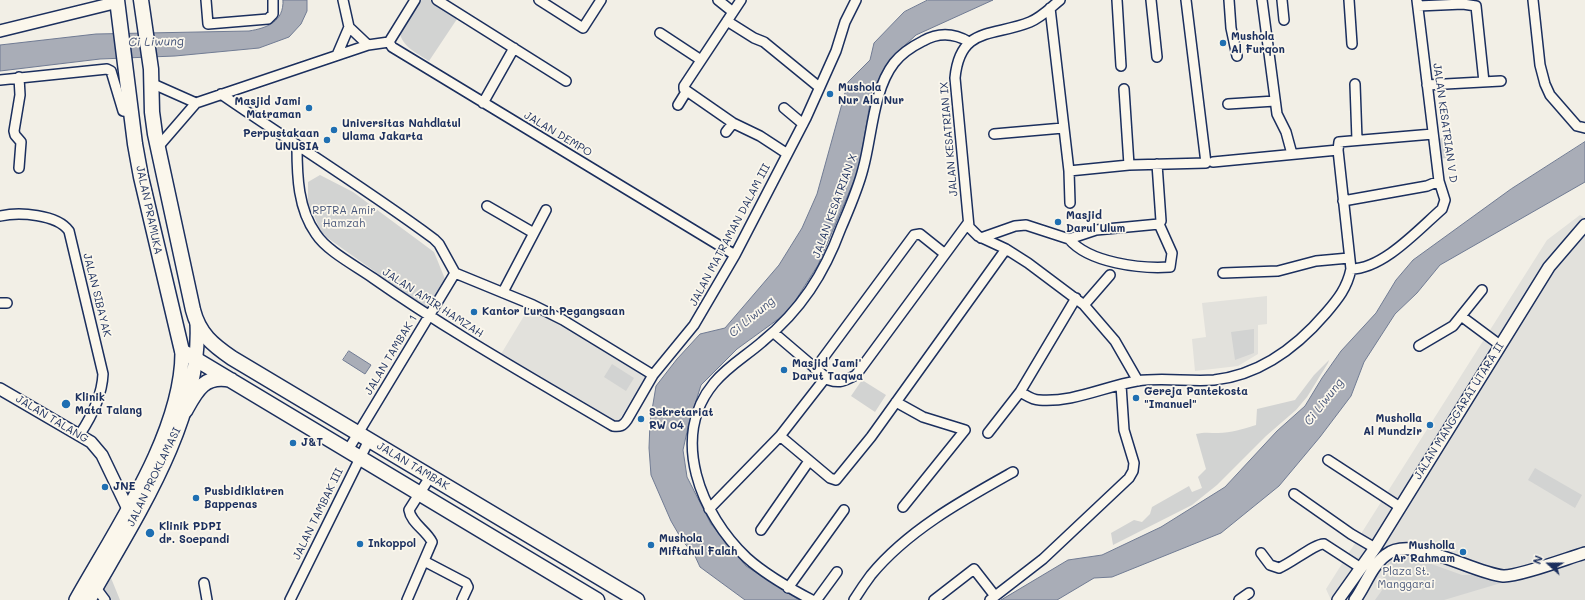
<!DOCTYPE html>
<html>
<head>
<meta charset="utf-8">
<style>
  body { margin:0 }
  #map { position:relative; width:1585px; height:600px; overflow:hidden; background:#f2efe6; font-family:Mali,sans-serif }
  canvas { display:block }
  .north { position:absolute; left:1529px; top:544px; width:40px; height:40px; -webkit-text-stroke:3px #fbf7ec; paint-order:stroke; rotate:291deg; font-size:11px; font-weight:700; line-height:16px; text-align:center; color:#1b2f5e }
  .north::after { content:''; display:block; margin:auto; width:14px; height:18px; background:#1b2f5e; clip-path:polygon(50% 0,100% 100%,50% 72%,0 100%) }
</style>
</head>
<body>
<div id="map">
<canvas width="1585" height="600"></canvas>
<div class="north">N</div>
</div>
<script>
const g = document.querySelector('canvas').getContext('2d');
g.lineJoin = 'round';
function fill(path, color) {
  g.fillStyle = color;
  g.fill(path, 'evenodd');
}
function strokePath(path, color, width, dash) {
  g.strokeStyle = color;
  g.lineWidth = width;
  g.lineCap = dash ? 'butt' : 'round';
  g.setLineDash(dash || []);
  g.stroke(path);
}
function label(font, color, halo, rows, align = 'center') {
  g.font = font + ' Mali,sans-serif';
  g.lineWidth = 3.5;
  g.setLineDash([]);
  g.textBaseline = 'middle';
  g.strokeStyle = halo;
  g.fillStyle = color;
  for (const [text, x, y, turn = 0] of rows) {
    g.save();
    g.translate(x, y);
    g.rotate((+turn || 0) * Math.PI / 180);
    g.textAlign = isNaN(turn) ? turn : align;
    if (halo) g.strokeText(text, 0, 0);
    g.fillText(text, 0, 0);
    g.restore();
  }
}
fill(new Path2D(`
  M1580 215 1585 218V600H1331L1326 589 1547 240Z
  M1267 296V324L1258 325V354L1238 366 1195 371 1192 339 1206 337 1202 303Z
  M530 306 646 376 617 424 501 354Z`), '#e2e1dc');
fill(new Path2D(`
  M421 0H430L459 16 429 61C417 53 398 45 400 28Z
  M1451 137 1453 157 1439 159 1437 139Z
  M320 175 353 192 434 252 447 284 429 310 322 234 308 202V182Z
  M1254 329V353L1235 360 1231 332Z
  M1329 360 1328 363 1307 397 1296 410 1266 436 1217 485 1192 505 1113 545 1111 533 1134 520 1142 522 1150 514 1152 507 1189 486 1192 492 1202 488 1198 477 1206 469 1196 434C1204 432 1210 433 1218 433 1231 433 1243 429 1256 425L1257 409 1295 400 1314 375Z
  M612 364 634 378 626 391 604 377Z
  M862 380 886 395 875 412 851 396Z
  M1535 468 1582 495 1575 508 1528 480Z
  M1402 556 1415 558 1462 575H1472L1501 583 1444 600H1375L1385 586 1383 584 1384 567 1395 558Z
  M111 578 120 600H98Z`), '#d2d3d2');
const water = new Path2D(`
  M283 0H307V11L301 24 289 37 259 48 175 56 100 59 0 71V45L96 34 249 31C267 28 284 22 283 0Z
  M928 0H993L916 35 891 58 872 91 859 169 818 265 788 312 737 349 701 385 688 427 683 450 687 477 711 524 746 566 799 600H745L700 567 695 556 682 540 671 521 651 475 649 448 650 422 656 386 677 359 700 334 725 328 779 265 802 228 817 194 848 82 870 60 874 43 904 12Z
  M1585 142V182L1440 265 1417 293 1395 314 1364 362 1351 396 1320 437 1279 486 1221 533 1112 577 1094 578 1057 600H1001L1068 560 1102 555 1161 527 1225 487 1277 431 1305 406 1322 378 1341 351 1376 313 1396 280 1413 260 1511 189Z
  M349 351 371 365 365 374 343 360Z`);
fill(water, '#a9adb7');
strokePath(water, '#707b93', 1);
const minor = new Path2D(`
  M206 0 208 24 268 19 273 14V0
  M437 0 566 81
  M539 0 583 28 601 0
  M718 0 733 12
  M741 0 684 86V89L733 123 760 136 786 153
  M1060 0C1050 8 1042 17 1030 22 993 37 960 26 955 78L969 227 978 236 1006 249 1028 263 1084 305 1115 341 1138 381
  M1117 0 1121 66
  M1151 0 1157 57
  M1229 0 1231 28 1237 56
  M1262 0 1277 114 1286 132 1292 154
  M1282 0 1284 20
  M1349 0 1352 44
  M1533 0 1540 65 1545 84 1550 95 1577 126 1585 128
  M1418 6 1463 4 1476 6 1484 82
  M1050 8 1069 171 1070 203
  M727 21 754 38 764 42 819 87
  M349 27 368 45
  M660 33 701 60
  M389 42 392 47 735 255
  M389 42 415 0
  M337 55 349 27 343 0
  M0 80 107 69 111 71 123 111 132 112
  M151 83 196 103
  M1355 84 1357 140
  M1427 85 1501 81
  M1124 89 1129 165
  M221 94C292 143 365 188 434 239L439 244 455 273
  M483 103 514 48
  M1228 104 1275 101
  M678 105 686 92
  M784 108 803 124
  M726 132 733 123
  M994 134 1063 128
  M158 147 196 103 368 45 389 42
  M297 147C297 176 298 209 316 234 327 251 356 266 373 278 450 332 532 378 613 426 620 427 623 426 627 420L653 375 694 325 735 255 806 118 836 51 845 22 856 0
  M1213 162 1338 150
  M1157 164 1161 221 1159 224
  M19 168 21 142 15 135 14 131 20 95 19 77
  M1069 171 1129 165 1206 163 1186 0
  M1343 201 1427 186 1439 181
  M487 206 532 232
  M0 216C19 212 57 214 69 231L103 374C102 396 92 416 80 434
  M981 238 1015 226 1026 225 1069 239 1096 230 1159 224
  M1069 239C1089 263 1141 269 1170 267L1172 253 1159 224
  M1351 269C1383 269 1418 230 1442 209L1445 200 1439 181 1417 0
  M455 273 533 305 563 320 653 375
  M1223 273 1278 271 1316 261 1349 258
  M503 292 546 210
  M0 303H7
  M1084 305 1110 275
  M1461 316 1500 345
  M774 333 829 380C841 384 846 380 856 375L968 223
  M1419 346 1453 326 1482 290
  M815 369 914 235 920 234 945 254
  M1020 392C1026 395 1032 400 1039 400 1072 403 1106 386 1137 381 1162 377 1188 382 1214 380 1260 375 1296 348 1326 313 1338 299 1347 288 1351 269L1338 150 1339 142 1433 134
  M896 402 923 417 965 430 903 507
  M988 433 1020 392 1076 298
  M780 436 830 478 836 480 871 437 1006 249
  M348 450 455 273
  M1328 460 1400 507
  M1294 494 1351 534 1375 548
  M709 509 780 436 826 377
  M761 530 809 461
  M1261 553 1270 565 1279 568C1290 564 1316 543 1324 544L1361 568
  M424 561 466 583 468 587 462 600
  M204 583 207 600
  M96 588 105 600
  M788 588 844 510
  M818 598 837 572
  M290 600 369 440
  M407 600 432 542C426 530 411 523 409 510L430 477
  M812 600C789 588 766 575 747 558 701 515 669 437 714 383 728 366 746 356 762 342 801 310 824 274 841 228 849 209 858 189 863 169 872 137 873 90 894 63 901 54 913 46 923 41 939 32 954 33 969 42
  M854 600C859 592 865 583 871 575 908 530 963 500 1013 472
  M934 600 974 569 995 596
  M990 600 1043 559 1129 478 1133 471 1134 463 1124 430 1121 385
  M1239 600 1249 593`);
const tertiary = new Path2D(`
  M0 31 118 2
  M0 389 91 442 102 455 128 509 134 513
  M1338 600 1375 548 1549 267 1585 225
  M1355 600C1365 586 1372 565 1386 555 1412 534 1472 573 1503 576 1517 577 1568 558 1585 553`);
const secondary = new Path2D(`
  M76 600C115 530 183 432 182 351
  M89 600C135 519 202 419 197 323`);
const primary = new Path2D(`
  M117 0 135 144 141 177 182 351 597 600
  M141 0 151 69 152 112 155 134 193 310C199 334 213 345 232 358L637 600
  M185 411C196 391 204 374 231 380`);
strokePath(minor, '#1b2f5e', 12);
strokePath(tertiary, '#1b2f5e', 14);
strokePath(secondary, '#1b2f5e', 16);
strokePath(primary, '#1b2f5e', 17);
strokePath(minor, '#fbf7ec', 9);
strokePath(tertiary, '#fbf7ec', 11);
strokePath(secondary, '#fbf7ec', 13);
strokePath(primary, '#fbf7ec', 14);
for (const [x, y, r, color] of [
  [1223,43,4,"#1f6fb2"],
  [830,94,4,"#1f6fb2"],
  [309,108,4,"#1f6fb2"],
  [334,130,4,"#1f6fb2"],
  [327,140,4,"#1f6fb2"],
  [1058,222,4,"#1f6fb2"],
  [474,312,4,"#1f6fb2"],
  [784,370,4,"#1f6fb2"],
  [1136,398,4,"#1f6fb2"],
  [66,404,5,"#1f6fb2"],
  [641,419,4,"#1f6fb2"],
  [1430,425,4,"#1f6fb2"],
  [293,443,4,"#1f6fb2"],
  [105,487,4,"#1f6fb2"],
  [196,498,4,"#1f6fb2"],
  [150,533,5,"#1f6fb2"],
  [360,544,4,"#1f6fb2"],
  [651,545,4,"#1f6fb2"],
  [1463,552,4,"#1f6fb2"]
]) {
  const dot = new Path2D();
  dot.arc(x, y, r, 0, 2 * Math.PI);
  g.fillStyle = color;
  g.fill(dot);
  strokePath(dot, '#fbf7ec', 1.5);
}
label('bold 11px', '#1b2f5e', '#fbf7ec', [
  ["Mushola",1231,37],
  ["Al Furqon",1231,50],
  ["Mushola",838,88],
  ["Nur Ala Nur",838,101],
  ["Masjid Jami",301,102,"right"],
  ["Matraman",301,115,"right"],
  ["Universitas Nahdlatul",342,124],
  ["Ulama Jakarta",342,137],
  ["Perpustakaan",319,134,"right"],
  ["UNUSIA",319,147,"right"],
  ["Masjid",1066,216],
  ["Darul Ulum",1066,229],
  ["Kantor Lurah Pegangsaan",482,312],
  ["Masjid Jami'",792,364],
  ["Darut Taqwa",792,377],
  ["Gereja Pantekosta",1144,392],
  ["\"Imanuel\"",1144,405],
  ["Klinik",75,398],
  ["Mata Talang",75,411],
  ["Sekretariat",649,413],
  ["RW 04",649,426],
  ["Musholla",1422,419,"right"],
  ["Al Mundzir",1422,432,"right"],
  ["J&T",301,443],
  ["JNE",113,487],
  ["Pusbidiklatren",204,492],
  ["Bappenas",204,505],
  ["Klinik PDPI",159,527],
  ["dr. Soepandi",159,540],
  ["Mushola",659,539],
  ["Miftahul Falah",659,552],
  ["Inkoppol",368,544],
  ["Musholla",1455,546,"right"],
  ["Ar Rahmam",1455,559,"right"]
], 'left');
label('11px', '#1b2f5e', '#fbf7ec', [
  ["JALAN KESATRIAN V D",1445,123,82],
  ["JALAN DEMPO",558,134,31],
  ["JALAN KESATRIAN IX",949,139,-95],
  ["JALAN KESATRIAN X",835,206,-70],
  ["JALAN PRAMUKA",149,210,78],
  ["JALAN MATRAMAN DALAM III",730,235,-62],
  ["JALAN SIBAYAK",97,295,76],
  ["JALAN AMIR HAMZAH",433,303,33],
  ["JALAN TAMBAK 1",391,355,-59],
  ["JALAN MANGGARAI UTARA II",1459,411,-58],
  ["JALAN TALANG",52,419,31],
  ["JALAN TAMBAK",413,466,31],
  ["JALAN PROKLAMASI",154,477,-64],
  ["JALAN TAMBAK III",318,514,-64]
]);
label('11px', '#49587b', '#fbf7ec', [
  ["RPTRA Amir",344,211],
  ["Hamzah",344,224],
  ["Plaza St.",1406,572],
  ["Manggarai",1406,585]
]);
label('italic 12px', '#465579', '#fbf7ec', [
  ["Ci Liwung",156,42,-1],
  ["Ci Liwung",752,317,-40],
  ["Ci Liwung",1324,402,-52]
]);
</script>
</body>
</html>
